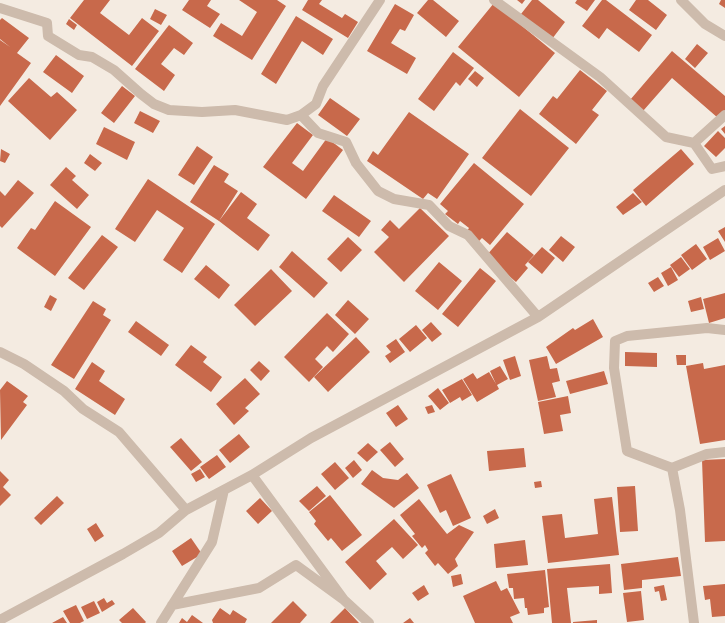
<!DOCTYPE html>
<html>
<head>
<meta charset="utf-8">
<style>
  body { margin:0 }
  canvas { display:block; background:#f4ebe1 }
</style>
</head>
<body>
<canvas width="725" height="623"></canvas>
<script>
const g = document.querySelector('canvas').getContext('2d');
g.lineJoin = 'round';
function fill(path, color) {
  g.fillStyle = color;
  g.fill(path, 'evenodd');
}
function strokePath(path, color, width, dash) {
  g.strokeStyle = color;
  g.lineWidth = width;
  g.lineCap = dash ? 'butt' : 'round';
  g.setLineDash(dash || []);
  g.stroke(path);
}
fill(new Path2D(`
  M84 0H110L100 13 129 35 142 18 159 31 132 66 70 18Z
  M189 0H211L207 6 220 14 210 28 182 10Z
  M239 0H277L286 6 252 60 213 36 221 23 242 36 257 12Z
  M308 0H322L319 4 342 18 345 14 358 22 348 38 302 10Z
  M428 0H433L459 21 446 37 417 13Z
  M517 0H525L522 4Z
  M532 0H538L565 22 552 39 521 14Z
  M577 0H595L587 11 575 3Z
  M602 0H606L652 35 639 52 607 28 599 39 582 26Z
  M636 0H648L667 15 656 30 629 10Z
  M721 0H725V8L719 4Z
  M494 3 555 53 519 97 458 47Z
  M395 4 414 15 405 31 400 29 391 43 416 58 407 74 367 51Z
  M155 9 167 15 161 25 150 19Z
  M296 16 333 39 323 55 302 41 276 84 261 74Z
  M2 18 29 38 17 53 31 63 0 106V40L10 47 0 39V20Z
  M69 19 77 25 74 30 66 24Z
  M169 25 193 43 184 55 174 48 161 64 175 75 164 91 135 69Z
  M697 44 708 53 695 68 685 59Z
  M672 51 725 96V111L718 118 672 78 643 111 630 100Z
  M453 52 474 68 460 86 456 82 434 111 418 99Z
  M56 55 84 76 72 93 43 72Z
  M580 70 607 91 592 110 599 115 576 144 539 114 553 96 557 99Z
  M475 71 484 78 477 87 468 79Z
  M29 78 51 97 57 92 77 110 50 140 8 101Z
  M122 86 135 96 114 123 101 113Z
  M330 98 360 119 347 136 318 115Z
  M520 109 569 148 531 196 482 158Z
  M140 111 160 121 153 133 134 123Z
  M409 112 469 154 437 199 428 193 423 199 367 161 373 151 378 155Z
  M297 123 313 135 292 163 303 171 327 138 343 150 306 199 263 167Z
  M725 126V134L721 129Z
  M104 127 135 142 127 160 96 144Z
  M718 131 725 138V148L716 157 704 146Z
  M197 146 213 157 194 185 178 175Z
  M1 149 10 154 5 163 0 161Z
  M681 149 694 164 646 206 633 190Z
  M90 154 102 163 95 171 84 163Z
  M474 163 524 204 490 245 482 238 479 241 467 231 469 228 460 221 458 224 445 214 448 211 440 204Z
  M214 165 229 174 224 182 238 191 219 221 190 202Z
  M66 167 76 176 72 180 89 195 77 209 50 185Z
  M148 179 215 224 182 273 163 260 184 228 157 210 135 242 115 229Z
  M18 180 34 193 2 228 0 226V191L5 196Z
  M241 192 257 204 247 218 270 235 258 251 219 221Z
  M633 193 642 202 623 215 616 207Z
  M334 195 371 221 359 237 322 211Z
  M55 201 91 227 55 276 17 248 31 228 35 230Z
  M420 208 449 236 404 282 374 252 389 237 381 230 390 220 399 229Z
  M725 227V242L718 231Z
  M507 232 534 255 525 265 528 268 516 282 486 256Z
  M102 235 118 247 84 290 68 278Z
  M561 236 575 247 563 262 549 250Z
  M348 237 362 250 341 272 327 259Z
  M718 238 725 251 710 260 703 247Z
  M696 244 707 259 692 270 681 255Z
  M542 247 555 258 542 274 528 262Z
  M292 251 328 283 314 298 279 267Z
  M681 257 690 269 679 277 670 265Z
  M439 262 462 281 438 310 415 291Z
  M206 265 230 285 219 299 194 279Z
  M671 267 678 280 668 286 661 273Z
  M480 268 496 281 458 327 442 314Z
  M271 269 292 291 255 326 234 305Z
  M658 277 664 286 654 292 648 283Z
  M725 293V318L709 323 703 299Z
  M50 295 57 299 51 311 44 307Z
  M701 297 704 309 691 312 688 301Z
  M348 300 369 319 355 334 335 315Z
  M93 301 106 309 103 315 111 320 74 379 51 365Z
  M327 313 349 334 333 352 327 346 315 359 323 367 309 382 284 357Z
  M593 319 603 337 556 364 546 347 573 328 575 330Z
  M136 321 169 345 161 356 128 332Z
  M431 322 442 334 432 342 422 330Z
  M416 325 427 338 410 352 399 339Z
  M356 337 370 352 328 392 314 377Z
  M396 339 405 352 390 363 385 356 391 352 386 346Z
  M191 345 207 357 203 362 222 377 211 392 175 365Z
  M625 352 657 353V367L625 366Z
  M676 355H686V365H677Z
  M515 356 521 376 510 380 503 360Z
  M547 356 550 369 557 368 560 381 552 383 556 397 538 401 529 360Z
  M259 361 270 371 261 381 250 370Z
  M92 362 105 371 99 381 125 399 115 415 75 389Z
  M703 363 704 369 725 365V440L700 444 686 366Z
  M500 366 508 379 497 385 499 389 477 402 463 379 473 373 477 379 489 372 496 384 490 371Z
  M604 371 608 384 570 394 566 381Z
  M245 378 260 394 245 408 249 411 234 425 216 404Z
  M462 379 472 395 462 401 460 397 450 403 442 390Z
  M7 381 28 396 23 402 27 405 1 440 0 390Z
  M438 388 449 403 440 410 428 396Z
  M568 396 571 413 560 415 563 431 544 434 538 402Z
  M398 405 408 419 396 427 386 413Z
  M432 405 435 412 428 414 425 407Z
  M239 434 250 447 230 463 219 450Z
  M181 438 202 462 191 471 170 447Z
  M390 442 404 459 395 467 380 450Z
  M368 443 378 452 367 462 357 453Z
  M524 448 526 467 489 471 487 451Z
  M217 455 226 467 209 479 200 467Z
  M725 459V541L705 542 702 460Z
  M354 460 362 470 353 478 345 468Z
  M335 462 349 478 335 490 321 474Z
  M200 469 205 477 196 482 191 474Z
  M372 470 383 478 398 480 407 473 419 488 394 508 361 484Z
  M0 471 9 480 3 487 11 495 0 506Z
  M451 474 471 518 453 526 446 510 440 513 427 485Z
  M541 481 542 487 535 488 534 482Z
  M317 486 326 496 309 511 299 501Z
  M635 486 638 531 620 532 617 487Z
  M330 495 362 535 342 551 331 538 328 541 314 524 316 521 309 512Z
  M57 496 64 503 41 525 34 518Z
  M612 497 619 555 548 563 542 516 562 514 565 538 598 534 594 499Z
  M260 498 272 511 258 524 246 511Z
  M419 499 447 534 459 525 474 532 455 559 458 566 448 574 438 563 435 566 425 553 428 550 425 545 422 548 412 536 415 534 400 515Z
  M495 509 499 518 487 524 483 516Z
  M394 519 418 545 403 559 392 547 376 561 387 574 370 590 345 562Z
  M96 523 104 536 95 542 87 529Z
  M191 538 202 554 182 566 172 551Z
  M525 540 528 565 496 568 494 544Z
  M678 557 681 576 642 580V588L624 590 621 564Z
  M610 564 612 593 599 594V586L567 588 571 623H552L547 569Z
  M545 570 549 607 544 608V613L528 615 527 608H525L524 598 514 599 513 588H509L507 574Z
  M461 574 463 584 453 587 451 576Z
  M496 581 501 591 507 588 520 613 510 617 513 623H475L463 596Z
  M725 584V616L712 617 710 599 705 600 703 586Z
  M424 585 429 594 418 601 412 593Z
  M664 585 667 600 661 601 659 591 655 592 654 587Z
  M641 591 644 620 627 622 623 593Z
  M104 598 107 603 112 600 115 604 102 612 97 602Z
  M94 601 100 613 87 619 81 607Z
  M293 601 307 615 300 623H271Z
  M76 605 84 621 80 623H70L63 611Z
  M133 608 146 622 145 623H122L119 620Z
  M220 608 230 615 233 610 247 619 245 623H213L212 620Z
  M345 608 359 623H330Z
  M192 615 203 623H179L182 618 187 622Z
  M63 617 67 623H52Z
  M410 618 414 623H403Z
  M597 620V623H573V622Z`), '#c8694b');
strokePath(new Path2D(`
  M494 0 600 77 666 137 694 143 712 169 725 166
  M681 0 705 24 725 36
  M0 8 47 23 48 36 79 55 92 57 114 70 141 94 154 104 169 110 202 112 235 110 287 120 301 115 316 104 323 86 380 0
  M301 115 318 133 346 142 356 163 378 191 394 199 429 205 449 226 468 235 538 317
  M694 143 725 115
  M0 352 24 364 64 391 83 409 119 432 186 510
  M672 468 707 454 725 452
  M252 475 344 600 369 623
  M172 605 259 588 296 565 344 600
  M0 620 123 554 159 533 186 510 252 475 311 438 538 317 725 190
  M161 623 212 542 224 490
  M694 623 680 510 672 468 627 451 614 368 615 341 627 336 707 328 725 330`), '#cdbbac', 10);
</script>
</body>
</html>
